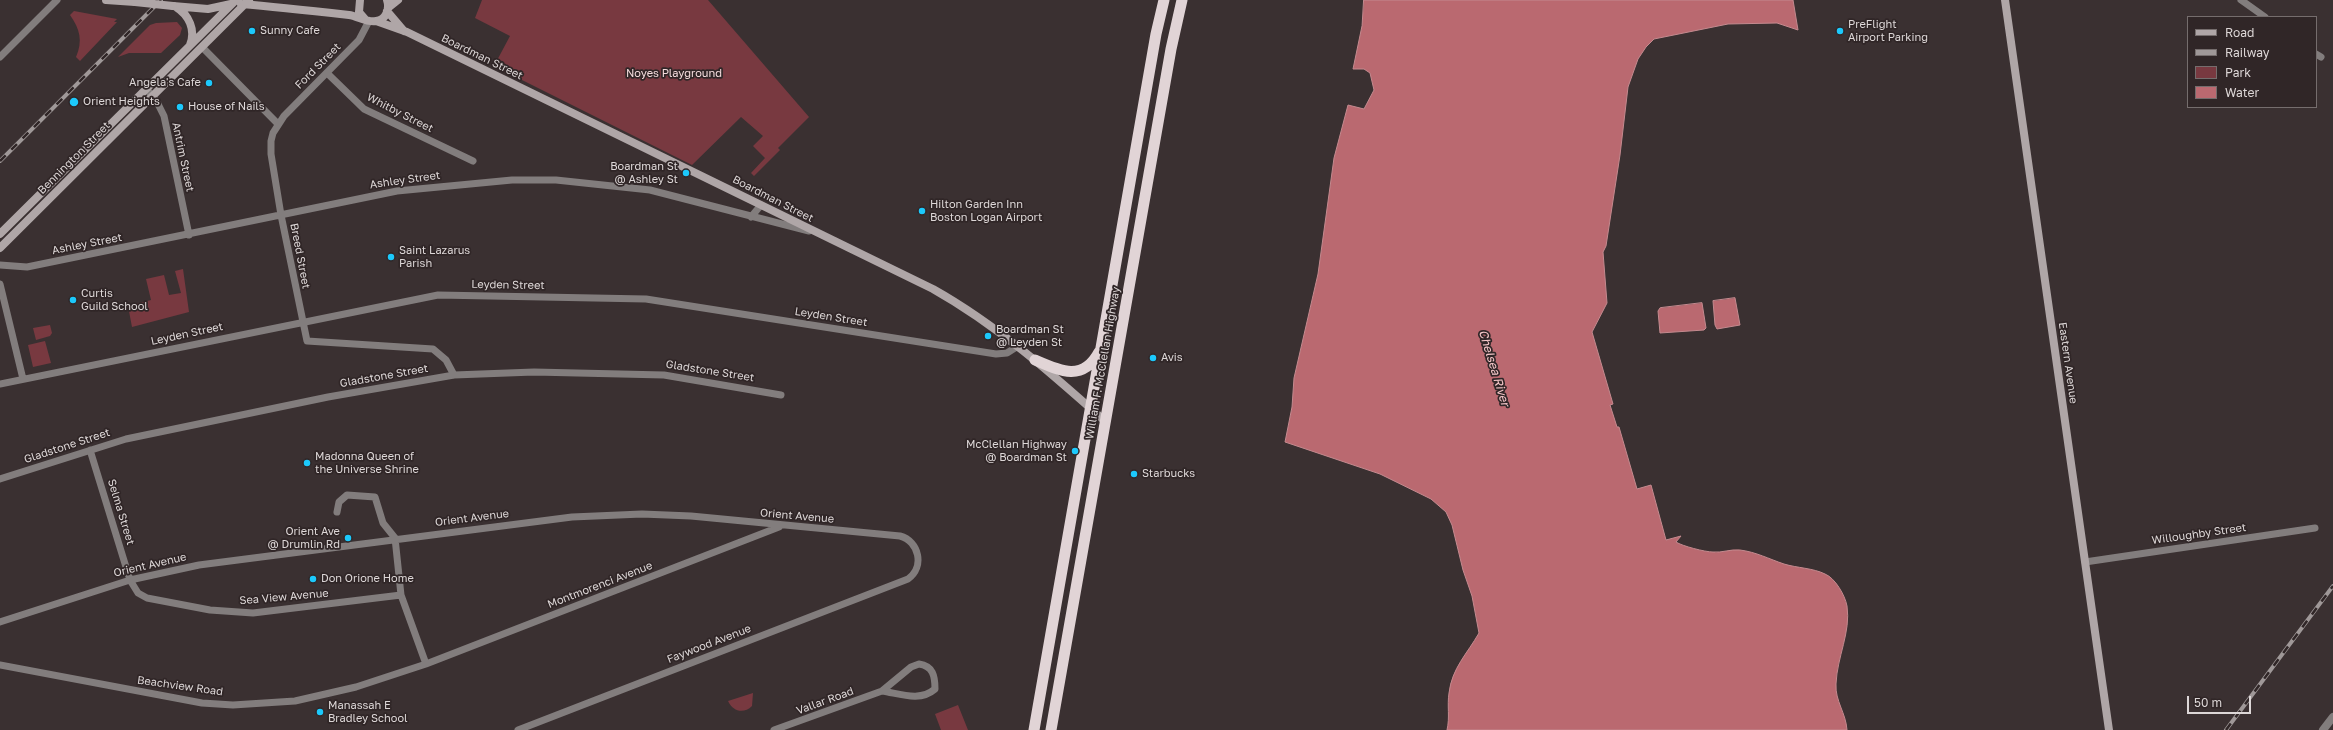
<!DOCTYPE html>
<html>
<head>
<meta charset="utf-8">
<style>
  body { margin:0 }
  #map { position:relative; width:2333px; height:730px; overflow:hidden; background:#3a3031; font-family:"Golos Text",sans-serif }
  canvas { display:block }
  .legend { position:absolute; left:2187px; top:16px; width:130px; height:92px; box-sizing:border-box; background:#302627; border:1px solid #756d6d; margin:0; padding:5px 7px; list-style:none; font-size:12px; color:#ddd7d7 }
  .legend li { display:flex; align-items:center; gap:8px; height:20px }
  .legend b { width:20px; border:1px solid #756d6d }
  .scale { position:absolute; left:2187px; top:696px; width:64px; height:18px; box-sizing:border-box; border:2px solid #ddd7d7; border-top:0; padding-left:5px; font-size:12px; line-height:14px; white-space:nowrap; color:#ddd7d7; -webkit-text-stroke:3px #302627; paint-order:stroke }
</style>
</head>
<body>
<div id="map">
<canvas width="2333" height="730"></canvas>
<ul class="legend">
<li><b style="height:5px;background:#afa6a7"></b>Road</li>
<li><b style="height:5px;background:#9f9898"></b>Railway</li>
<li><b style="height:11px;background:#783940"></b>Park</li>
<li><b style="height:11px;background:#ba6970"></b>Water</li>
</ul>
<div class="scale">50 m</div>
</div>
<script>
const g = document.querySelector('canvas').getContext('2d');
g.lineJoin = 'round';
function fill(path, color) {
  g.fillStyle = color;
  g.fill(path, 'evenodd');
}
function strokePath(path, color, width, dash) {
  g.strokeStyle = color;
  g.lineWidth = width;
  g.lineCap = dash ? 'butt' : 'round';
  g.setLineDash(dash || []);
  g.stroke(path);
}
function label(font, color, halo, rows, align = 'center') {
  g.font = font + ' "Golos Text",sans-serif';
  g.lineWidth = 3.5;
  g.setLineDash([]);
  g.textBaseline = 'middle';
  g.strokeStyle = halo;
  g.fillStyle = color;
  for (const [text, x, y, turn = 0] of rows) {
    g.save();
    g.translate(x, y);
    g.rotate((+turn || 0) * Math.PI / 180);
    g.textAlign = isNaN(turn) ? turn : align;
    if (halo) g.strokeText(text, 0, 0);
    g.fillText(text, 0, 0);
    g.restore();
  }
}
fill(new Path2D(`
  M482 0H708L809 117 778 148 780 150 754 176 751 173 765 158 753 146 763 136 741 117 692 165 494 66 510 36 475 18Z
  M74 11 117 19 114 22H117L80 61 76 57C83 41 80 29 70 15Z
  M177 22 182 28 180 35 161 53H129L118 57 150 25 156 23Z
  M183 269 189 312 132 327 128 306 151 300 146 279 164 275 169 295 181 293 175 271Z
  M50 325 52 333 50 336 36 340 33 328Z
  M45 341 51 363 33 367 28 345Z
  M753 693 752 706C744 714 733 712 728 701Z
  M958 705 968 730H941L935 714Z`), '#783940');
const water = new Path2D(`
  M1364 0H1793L1798 30 1777 23 1728 24 1654 39 1646 47 1638 59 1628 87 1620 155 1606 246 1603 252 1607 303 1592 332 1613 404 1610 405 1617 427H1619L1637 489 1651 485 1666 540 1681 536 1676 542C1682 546 1705 552 1713 552 1722 553 1730 549 1740 550 1756 552 1769 559 1784 564 1797 568 1813 568 1825 574 1835 578 1845 595 1847 606 1851 632 1837 657 1836 684 1835 701 1846 713 1847 730H1447C1450 717 1447 706 1449 693 1452 668 1467 654 1479 633L1472 596 1463 570 1452 525 1446 512 1431 499 1380 474 1285 442 1292 407 1294 378 1318 274 1334 158 1348 105 1364 109 1374 90 1370 73 1364 69H1353L1362 26Z
  M1735 298 1740 325 1717 329 1715 325 1713 301Z
  M1702 303 1706 328 1704 330 1660 333 1658 311 1660 308Z`);
fill(water, '#ba6970');
strokePath(water, '#c48a8f', 1);
strokePath(new Path2D(`
  M2241 0 2265 17
  M369 21 359 40 284 116 273 133 271 141V154L281 215 307 341 433 349 446 360 454 375
  M202 47 278 124
  M2316 54 2321 57
  M0 57 57 0
  M327 73 364 109 473 161
  M149 92 157 102 164 116 189 235
  M751 217 761 205
  M0 265 27 267 397 191 512 180H556L650 190 809 231
  M0 284 23 379
  M0 384 438 295 646 299 996 354 1007 353 1018 346
  M90 450 130 580 138 593 147 598 210 610 253 613 401 595
  M0 479 126 439 328 397 454 375 534 372 664 375 781 395
  M337 512 339 502 347 495 375 497 383 523 395 538 401 595 426 664
  M2085 562 2315 528
  M0 622 130 580 199 565 572 517 642 514 691 516 900 536C919 541 925 567 908 579L518 730
  M919 664C933 666 935 676 935 689 920 702 901 694 882 691L911 667Z
  M0 665 202 703 233 705 295 701 356 687 426 664 779 527
  M774 730 882 691`), '#827d7d', 7);
strokePath(new Path2D(`
  M2323 730 2333 717`), '#827d7d', 8);
strokePath(new Path2D(`
  M106 0 135 2
  M360 0 359 12 365 19
  M2005 0 2109 730
  M241 4C277 7 313 11 349 15 357 16 368 23 376 21 386 20 390 9 387 0
  M173 6 208 9 231 4
  M176 7C189 15 196 30 190 45
  M388 8 398 0
  M387 11 404 31
  M376 21 407 32 933 289C997 325 1051 373 1106 422
  M0 234 236 0
  M0 248 249 0`), '#afa6a7', 8);
strokePath(new Path2D(`
  M1035 360C1060 371 1083 382 1099 352
  M1034 730 1156 34 1164 0
  M1051 730 1171 49 1182 0`), '#e1d4d6', 11);
const rail = new Path2D(`
  M0 161 161 0
  M2226 730 2333 586`);
strokePath(rail, '#9f9898', 4);
strokePath(rail, '#302627', 2.5, [8]);
strokePath(new Path2D(`
  M135 2 173 6`), '#afa6a7', 8);
for (const [x, y, r, color] of [
  [252,31,4,"#1cc9fc"],
  [1840,31,4,"#1cc9fc"],
  [209,83,4,"#1cc9fc"],
  [74,102,5,"#1cc9fc"],
  [180,107,4,"#1cc9fc"],
  [686,173,4,"#1cc9fc"],
  [922,211,4,"#1cc9fc"],
  [391,257,4,"#1cc9fc"],
  [73,300,4,"#1cc9fc"],
  [988,336,4,"#1cc9fc"],
  [1153,358,4,"#1cc9fc"],
  [1075,451,4,"#1cc9fc"],
  [307,463,4,"#1cc9fc"],
  [1134,474,4,"#1cc9fc"],
  [348,538,4,"#1cc9fc"],
  [313,579,4,"#1cc9fc"],
  [320,712,4,"#1cc9fc"]
]) {
  const dot = new Path2D();
  dot.arc(x, y, r, 0, 2 * Math.PI);
  g.fillStyle = color;
  g.fill(dot);
  strokePath(dot, '#302627', 1.5);
}
label('11px', '#ddd7d7', '#302627', [
  ["PreFlight",1848,25],
  ["Airport Parking",1848,38],
  ["Sunny Cafe",260,31],
  ["Angela's Cafe",201,83,"right"],
  ["Orient Heights",83,102],
  ["House of Nails",188,107],
  ["Boardman St",678,167,"right"],
  ["@ Ashley St",678,180,"right"],
  ["Hilton Garden Inn",930,205],
  ["Boston Logan Airport",930,218],
  ["Saint Lazarus",399,251],
  ["Parish",399,264],
  ["Curtis",81,294],
  ["Guild School",81,307],
  ["Boardman St",996,330],
  ["@ Leyden St",996,343],
  ["Avis",1161,358],
  ["McClellan Highway",1067,445,"right"],
  ["@ Boardman St",1067,458,"right"],
  ["Madonna Queen of",315,457],
  ["the Universe Shrine",315,470],
  ["Starbucks",1142,474],
  ["Orient Ave",340,532,"right"],
  ["@ Drumlin Rd",340,545,"right"],
  ["Don Orione Home",321,579],
  ["Manassah E",328,706],
  ["Bradley School",328,719]
], 'left');
label('11px', '#ddd7d7', '#302627', [
  ["Boardman Street",482,57,26],
  ["Ford Street",318,66,-45],
  ["Whitby Street",400,113,27],
  ["Antrim Street",183,157,78],
  ["Bennington Street",74,158,-45],
  ["Ashley Street",405,180,-8],
  ["Boardman Street",773,199,27],
  ["Ashley Street",87,244,-11],
  ["Breed Street",300,256,79],
  ["Leyden Street",508,285,1],
  ["Leyden Street",831,317,9],
  ["Leyden Street",187,334,-12],
  ["William F. McClellan Highway",1103,363,-80],
  ["Eastern Avenue",2068,363,82],
  ["Gladstone Street",710,371,9],
  ["Gladstone Street",384,376,-10],
  ["Gladstone Street",67,446,-18],
  ["Selma Street",121,512,73],
  ["Orient Avenue",797,516,5],
  ["Orient Avenue",472,518,-7],
  ["Willoughby Street",2199,534,-8],
  ["Orient Avenue",150,565,-13],
  ["Montmorenci Avenue",600,585,-21],
  ["Sea View Avenue",284,597,-5],
  ["Faywood Avenue",709,644,-21],
  ["Beachview Road",180,686,8],
  ["Vallar Road",825,701,-20]
]);
label('11px', '#f4dbdc', '#302627', [
  ["Noyes Playground",674,74]
]);
label('italic 12px', '#f7c8ca', '#302627', [
  ["Chelsea River",1494,368,73]
]);
</script>
</body>
</html>
